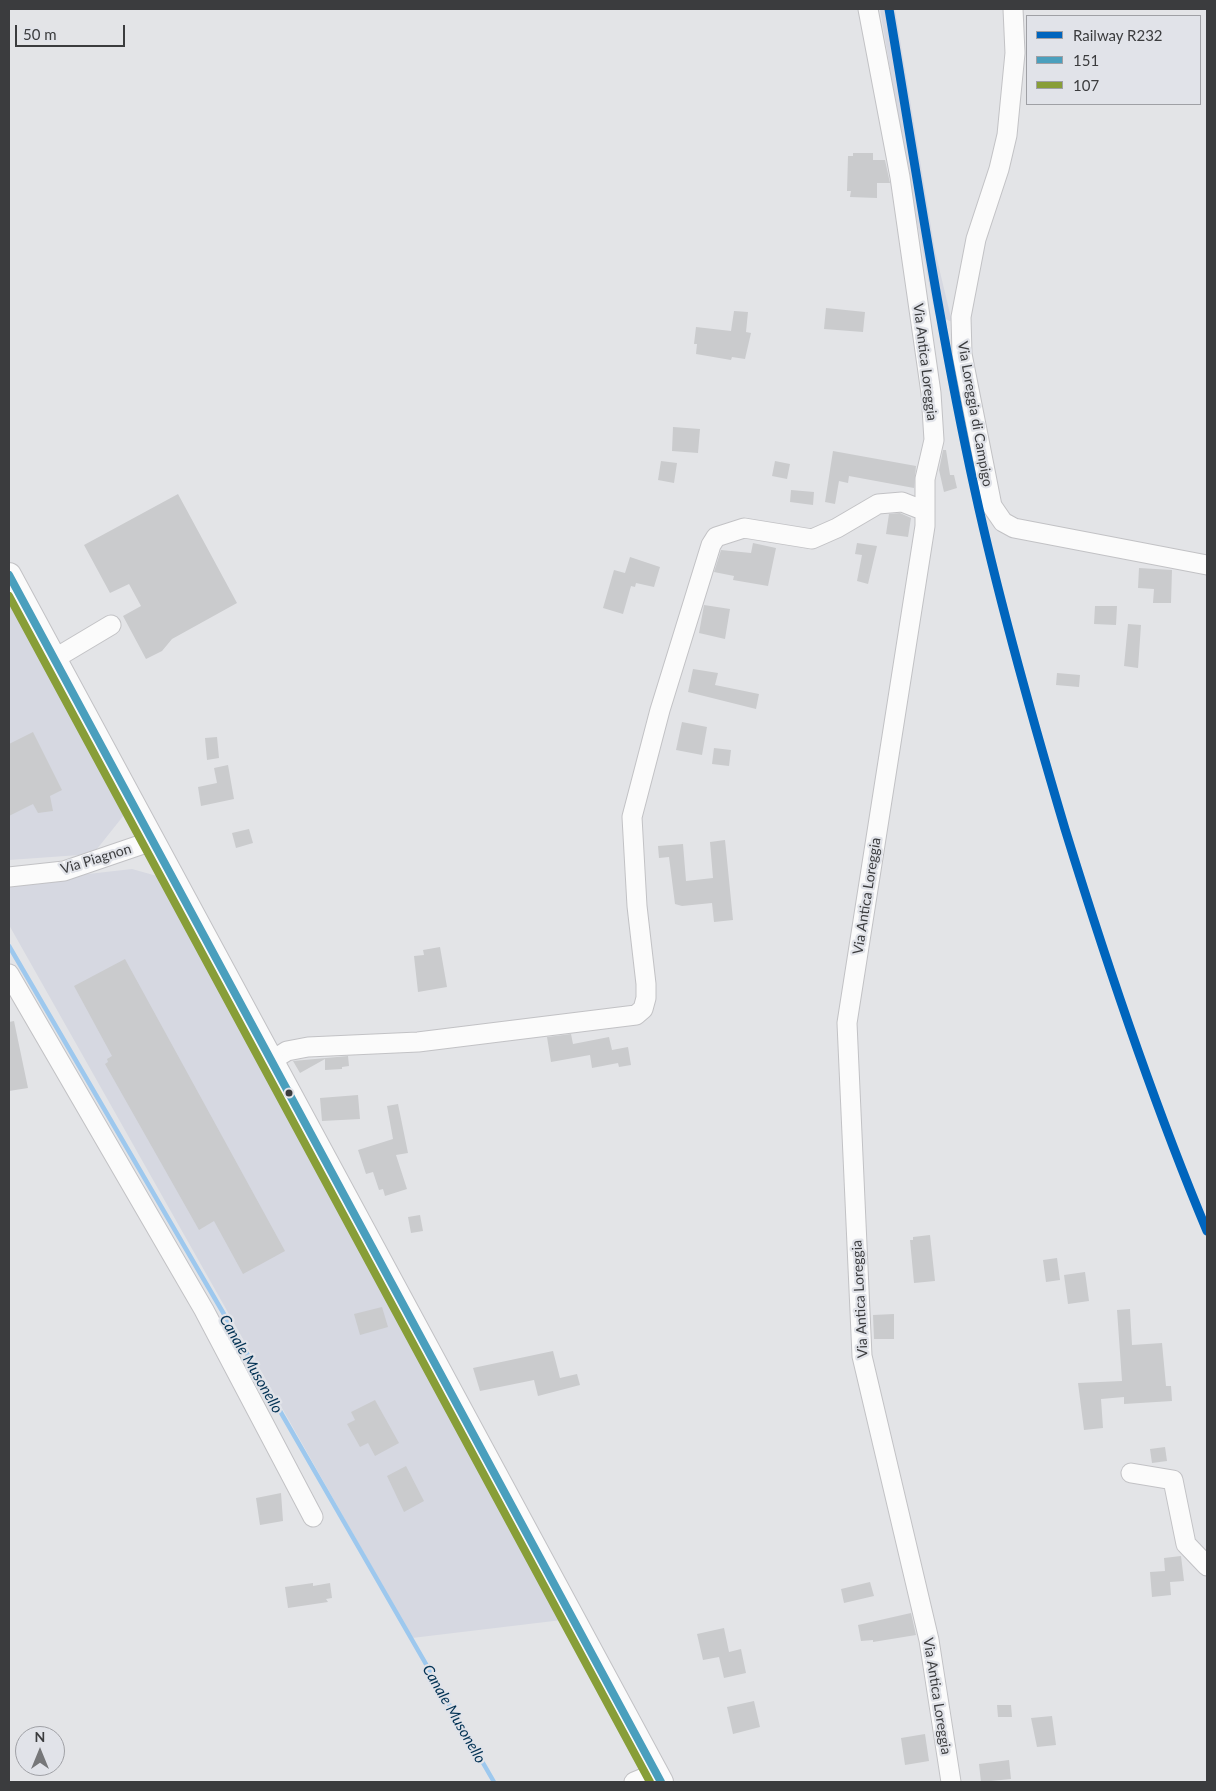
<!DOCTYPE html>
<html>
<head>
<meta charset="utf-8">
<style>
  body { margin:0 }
  #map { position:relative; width:1216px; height:1791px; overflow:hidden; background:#e3e4e7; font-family:Lato,sans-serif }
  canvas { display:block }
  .frame { position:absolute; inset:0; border:10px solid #3b3c3e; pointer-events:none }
  .legend { position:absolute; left:1026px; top:15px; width:175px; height:90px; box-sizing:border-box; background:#e1e3e9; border:1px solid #9fa0a5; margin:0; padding:6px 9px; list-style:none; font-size:15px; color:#3b3c3e }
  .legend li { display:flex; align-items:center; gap:10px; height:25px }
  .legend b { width:25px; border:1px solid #9fa0a5 }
  .north { position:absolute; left:15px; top:1726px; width:50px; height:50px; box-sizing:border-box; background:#e1e3e9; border:1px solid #9fa0a5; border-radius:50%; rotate:0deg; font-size:14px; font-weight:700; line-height:20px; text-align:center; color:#3b3c3e }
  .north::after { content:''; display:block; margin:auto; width:18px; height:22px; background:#767779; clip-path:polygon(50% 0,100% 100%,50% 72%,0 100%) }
  .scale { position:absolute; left:15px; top:25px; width:110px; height:22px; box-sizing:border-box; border:2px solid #3b3c3e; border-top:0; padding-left:6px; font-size:15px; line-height:18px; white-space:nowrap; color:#3b3c3e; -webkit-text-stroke:4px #e1e3e9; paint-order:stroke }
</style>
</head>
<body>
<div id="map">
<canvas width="1216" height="1791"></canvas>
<div class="frame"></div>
<ul class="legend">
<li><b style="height:6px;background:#0065bd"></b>Railway R232</li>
<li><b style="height:6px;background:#4a9fbd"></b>151</li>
<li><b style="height:6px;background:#889e38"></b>107</li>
</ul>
<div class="north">N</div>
<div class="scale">50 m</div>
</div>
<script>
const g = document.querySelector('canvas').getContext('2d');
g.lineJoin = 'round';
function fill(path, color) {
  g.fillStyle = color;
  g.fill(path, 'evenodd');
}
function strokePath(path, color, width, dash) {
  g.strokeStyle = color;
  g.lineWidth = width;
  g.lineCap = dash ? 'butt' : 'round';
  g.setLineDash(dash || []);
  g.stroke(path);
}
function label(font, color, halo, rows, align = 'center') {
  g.font = font + ' Lato,sans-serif';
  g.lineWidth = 4.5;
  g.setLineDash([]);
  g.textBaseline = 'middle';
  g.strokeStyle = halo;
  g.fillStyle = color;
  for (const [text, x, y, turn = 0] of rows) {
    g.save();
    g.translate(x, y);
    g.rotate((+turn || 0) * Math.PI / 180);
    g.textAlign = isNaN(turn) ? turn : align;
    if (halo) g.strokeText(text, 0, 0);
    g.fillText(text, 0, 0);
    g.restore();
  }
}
fill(new Path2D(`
  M880 9H895L935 251 952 322 935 314 909 181Z
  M9 600 124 815 93 854 9 860Z
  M132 869 157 876 562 1620 412 1638 9 925V883Z`), '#d6d8e1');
strokePath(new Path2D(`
  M9 946 235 1333 494 1782`), '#9dc8ee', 4.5);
fill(new Path2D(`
  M853 153H873V160H885L890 183H877V198L850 197 851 191H847L848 156H853Z
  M826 308 865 312 863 332 824 329Z
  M734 311 748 312 746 332 751 333 745 359 732 357 731 360 696 354 697 344H694L696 327 731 331Z
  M673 427 700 429 698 453 672 451Z
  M943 450H946L950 475H954L957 488 944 492 939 470Z
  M833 451 916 466 914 488 849 476 848 483 839 481 835 504 825 502Z
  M661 461 677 463 674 483 658 480Z
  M775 461 790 464 787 479 772 476Z
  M791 490 814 492 813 505 790 502Z
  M178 494 237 603 172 639 162 651 146 659 123 616 141 606 129 584 110 593 84 545Z
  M900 513 911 518 908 537 886 534 889 514Z
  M753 543 776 548 768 586 733 580 734 576 714 572 721 550 751 553Z
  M857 543 877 546 868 584 857 581 862 555 855 554Z
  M630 557 660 567 654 587 636 583 635 587 631 586 623 614 603 608 614 570 625 573Z
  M1139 568 1172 570 1171 603H1153L1154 589 1138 588Z
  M704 605 730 609 725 639 699 633Z
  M1095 606H1117L1116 625 1094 624Z
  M1128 624 1141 625 1138 668 1124 666Z
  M693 669 718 673 715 685 759 694 756 709 688 692Z
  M1057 673 1080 675 1079 687 1056 685Z
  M682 722 707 727 702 755 676 750Z
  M33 732 62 790 50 796 53 811 38 813 33 804 9 816V744Z
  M217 737 219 758 207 760 205 738Z
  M714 748 731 750 729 766 712 764Z
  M228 765 234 799 201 806 198 787 217 783 214 768Z
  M249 829 253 843 236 848 232 833Z
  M725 840 733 920 714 922 712 903 682 906 675 904 669 857 659 858 658 846 683 844 686 881 713 878 710 842Z
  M440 947 447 987 418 992 414 956 424 955 423 950Z
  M125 959 285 1251 243 1274 214 1221 199 1230 105 1064 108 1062 107 1059 112 1056 74 986Z
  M14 1021 28 1088 9 1091V1022Z
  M571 1034 573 1044 609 1037 612 1050 628 1047 631 1065 619 1067 618 1063 592 1068 590 1055 551 1062 547 1037Z
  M348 1056 349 1066 342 1067V1069L325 1070V1059L300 1073 293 1061Z
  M358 1095 360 1119 322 1121 320 1098Z
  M398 1104 408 1153 396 1155 407 1189 385 1196 383 1189 379 1190 373 1172 366 1174 358 1150 393 1139 387 1106Z
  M420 1215 423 1231 411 1233 408 1217Z
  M930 1235 935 1281 914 1283 910 1240H913V1237Z
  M1057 1258 1060 1280 1046 1282 1043 1260Z
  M1085 1272 1089 1301 1068 1304 1064 1275Z
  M382 1307 388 1327 360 1335 354 1314Z
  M1130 1309 1132 1345 1162 1343 1166 1386H1171L1172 1401 1124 1404V1397L1101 1399 1103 1428 1084 1430 1078 1383 1122 1381 1117 1310Z
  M894 1314V1339H874L873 1315Z
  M553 1351 560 1378 577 1374 580 1385 538 1396 534 1380 480 1391 473 1368Z
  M375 1400 399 1443 375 1456 368 1443 360 1447 347 1424 355 1420 351 1412Z
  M1165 1447 1167 1461 1152 1463 1150 1449Z
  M406 1466 424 1501 404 1512 387 1476Z
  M281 1493 283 1521 260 1525 256 1498Z
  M1181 1556 1184 1581 1170 1582 1171 1595 1152 1597 1150 1572 1165 1571 1164 1558Z
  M870 1582 874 1596 844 1603 841 1589Z
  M313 1583V1586L330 1583 332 1598 326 1599 328 1602 288 1608 285 1587Z
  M911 1613 916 1635 873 1642V1640L861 1641 858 1625Z
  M724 1628 729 1652 741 1649 746 1673 724 1678 719 1657 703 1660 697 1634Z
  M754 1701 760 1727 733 1734 727 1707Z
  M997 1705H1011L1012 1717H998Z
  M1052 1716 1056 1745 1037 1747 1031 1718Z
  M925 1734 929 1761 905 1765 901 1738Z
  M1009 1760 1011 1779 981 1782 979 1764Z`), '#cacbcd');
const minor = new Path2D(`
  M868 9 900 177 931 393 934 440 925 479V526L847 1023 862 1356 929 1640 951 1782
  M1013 9 1015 53 1007 135 999 169 976 239 961 317 962 354 992 506 1003 522 1014 528 1207 565
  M54 659 111 625
  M9 877 64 871 152 841
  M9 974 204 1310 313 1517
  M271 1061 287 1051 308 1047 418 1042 636 1015 643 1009 646 998V984L637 906 632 817 660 710 711 545 716 537 744 528 812 539 837 528 878 504 902 502 925 511
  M1131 1473 1173 1480 1186 1544 1207 1566
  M634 1782 656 1773`);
const major = new Path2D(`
  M9 575 661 1782`);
strokePath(minor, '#c2c2c5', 21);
strokePath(major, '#c2c2c5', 26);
strokePath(minor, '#fbfbfb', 19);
strokePath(major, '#fbfbfb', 24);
strokePath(new Path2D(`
  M9 575 661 1782`), '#4a9fbd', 8);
strokePath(new Path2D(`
  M9 596 650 1782`), '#889e38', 8);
strokePath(new Path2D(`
  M889 9C916 170 940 332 975 491 1000 605 1032 718 1065 829 1107 965 1152 1100 1207 1231`), '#0065bd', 9);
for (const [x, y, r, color] of [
  [289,1093,4.5,"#3b3c3e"]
]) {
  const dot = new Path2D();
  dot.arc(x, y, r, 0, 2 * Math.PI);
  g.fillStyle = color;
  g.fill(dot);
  strokePath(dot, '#e1e3e9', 2);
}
label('14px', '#3b3c3e', '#e1e3e9', [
  ["Via Antica Loreggia",925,362,83],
  ["Via Loreggia di Campigo",975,414,80],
  ["Via Piagnon",96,859,-17],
  ["Via Antica Loreggia",867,896,-81],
  ["Via Antica Loreggia",860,1299,-93],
  ["Via Antica Loreggia",937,1696,81]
]);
label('italic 15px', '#013153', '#e1e3e9', [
  ["Canale Musonello",251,1364,60],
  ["Canale Musonello",454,1714,60]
]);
</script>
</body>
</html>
